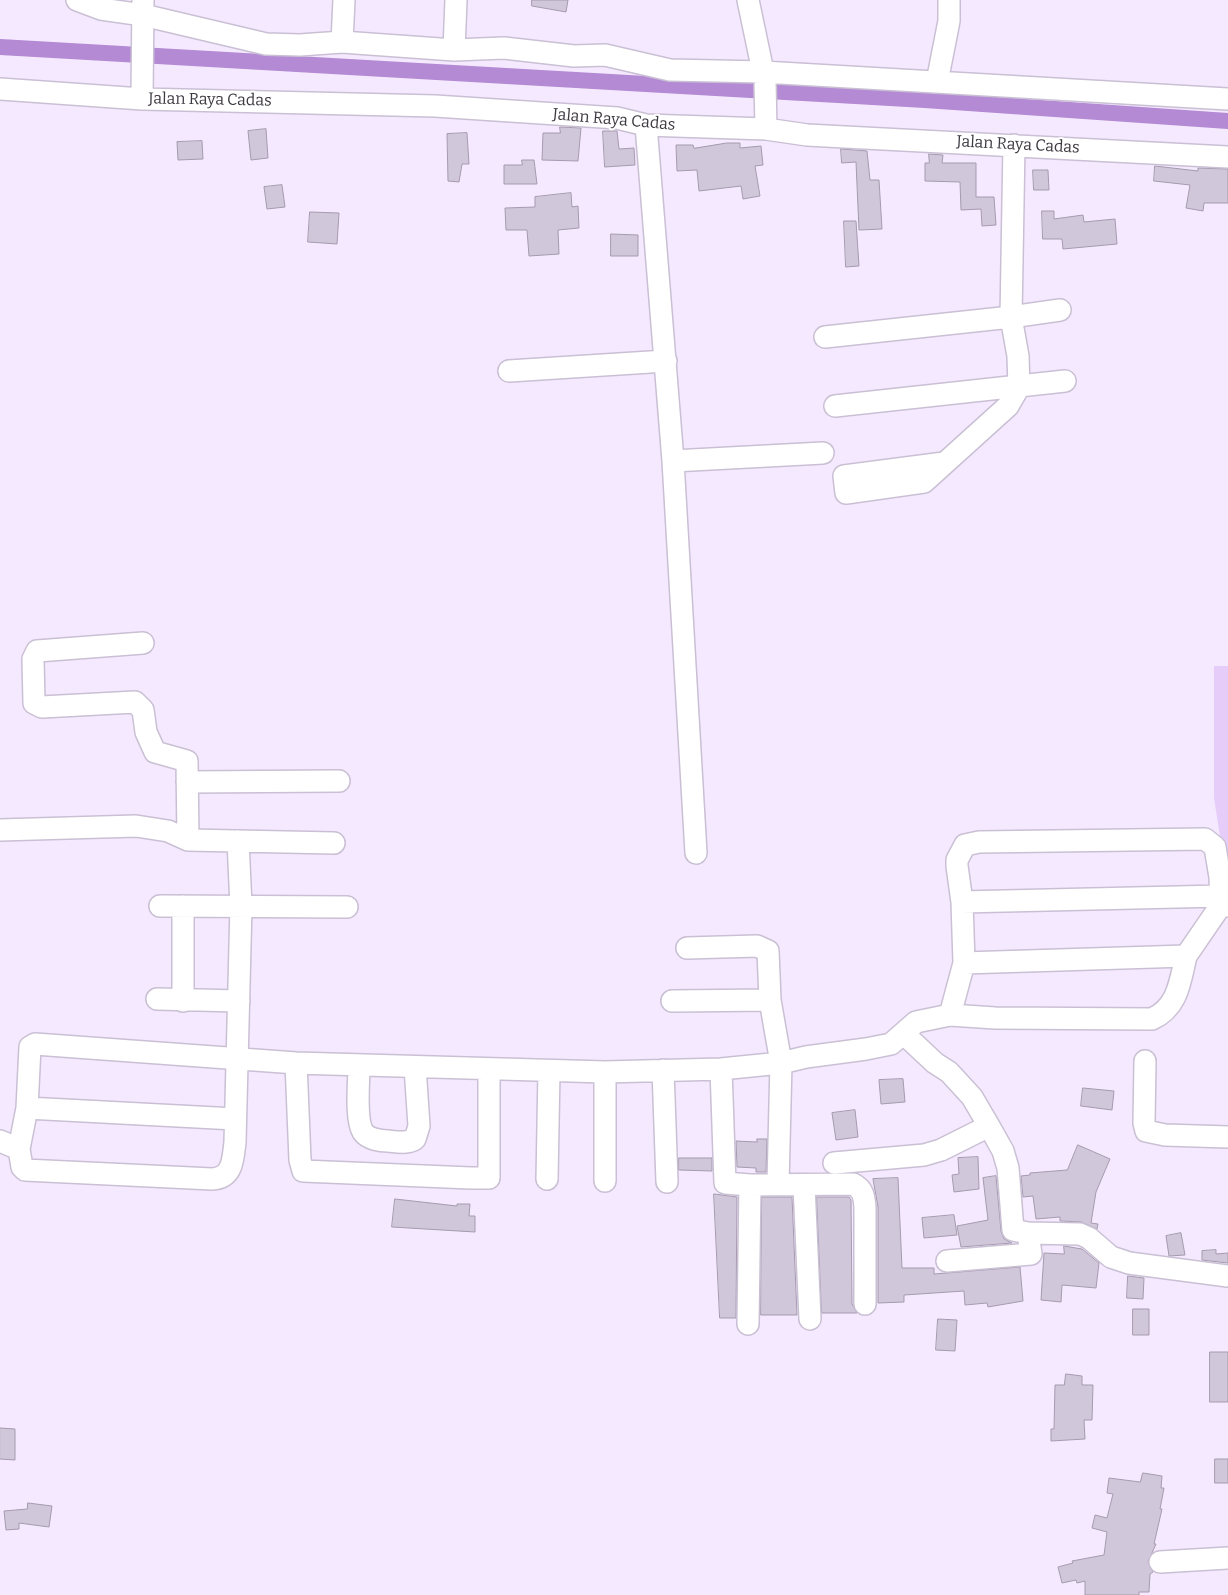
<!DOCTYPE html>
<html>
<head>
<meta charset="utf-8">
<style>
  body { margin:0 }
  canvas { display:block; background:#f4e9fe }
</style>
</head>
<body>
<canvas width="1228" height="1595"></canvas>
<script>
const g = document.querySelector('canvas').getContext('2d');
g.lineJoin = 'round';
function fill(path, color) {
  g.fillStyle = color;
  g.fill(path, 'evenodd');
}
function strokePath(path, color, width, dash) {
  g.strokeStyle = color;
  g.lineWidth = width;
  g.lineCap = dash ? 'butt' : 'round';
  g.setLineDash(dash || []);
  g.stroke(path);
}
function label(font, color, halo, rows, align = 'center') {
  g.font = font + ' Bitter,serif';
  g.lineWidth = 4;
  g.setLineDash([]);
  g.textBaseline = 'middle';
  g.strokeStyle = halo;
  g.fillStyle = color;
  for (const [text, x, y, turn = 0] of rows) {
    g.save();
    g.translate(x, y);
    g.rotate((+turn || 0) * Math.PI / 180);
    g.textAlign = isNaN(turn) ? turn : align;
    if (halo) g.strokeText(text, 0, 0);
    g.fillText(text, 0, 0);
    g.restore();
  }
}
fill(new Path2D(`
  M1214 666H1228V887L1214 798Z`), '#e5ccf9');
strokePath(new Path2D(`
  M0 47 925 100 1228 121`), '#b38ad3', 16);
const building = new Path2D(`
  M532 0H568L566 12 532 6Z
  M560 127 581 128 578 161 542 160 543 133H560Z
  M266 129 268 158 251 160 248 131Z
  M603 131H617L619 149 634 148 635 165 605 167Z
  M467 133 469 164H462L459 182 448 181 447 134Z
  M202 141 203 159 178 160 177 142Z
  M727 143H740V148L761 146 763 165 755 166 760 196 743 199 741 186 699 191 697 170 677 171 676 145H693L694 148Z
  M841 149 867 151 870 180H879L882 229 859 230 856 162 842 163Z
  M929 154 943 155 942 163H976V197H994L996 225 982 226 981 209 961 210 960 182 925 181V163H929Z
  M522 160H534L537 184H504V165H522Z
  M1155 166 1198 171V168L1228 169V203H1204L1203 211 1186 208 1190 185 1154 181Z
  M1033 170H1048L1049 190H1034Z
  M282 185 285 207 267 209 264 187Z
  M571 193 572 207 578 206 579 228 558 230 559 254 529 256 527 230H506L505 208 535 207V197Z
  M1042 211H1054V219L1083 215 1084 222 1115 219 1117 244 1063 249 1062 239H1043Z
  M310 212 339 213 337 244 308 242Z
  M844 221H856L859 266 846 267Z
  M611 234 638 235V256H611Z
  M903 1079 905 1102 881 1104 879 1080Z
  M1083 1088 1114 1091 1112 1110 1081 1106Z
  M855 1110 858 1137 836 1140 832 1113Z
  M757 1139H767L766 1172H756V1168L737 1167 736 1141 757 1142Z
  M1078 1145 1110 1159 1096 1192 1091 1223 1098 1224 1097 1229 1081 1222 1060 1221V1217L1036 1219 1033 1196 1023 1197 1021 1176 1030 1175V1173L1067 1170Z
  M978 1157 979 1189 954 1192 952 1175 959 1174 958 1158Z
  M679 1158H712V1171L679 1170Z
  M996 1176 1001 1231 1004 1239 1012 1243 961 1247 957 1226 988 1220 983 1178Z
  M898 1178 902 1268H934V1274L1020 1267 1023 1301 988 1307 987 1303 965 1305 964 1291 904 1295V1302L878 1303V1207L873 1179Z
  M714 1194 737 1197 736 1318H720Z
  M762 1197H792L797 1315H761Z
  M817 1197H849L851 1200 852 1304 857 1313H822Z
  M395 1199 457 1206V1204H470L469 1216H475V1232L392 1227Z
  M954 1215 957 1235 924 1238 922 1218Z
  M1181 1233 1185 1255 1169 1256 1166 1236Z
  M1064 1246 1082 1249 1099 1263 1096 1288 1062 1285 1061 1302 1041 1300 1044 1253 1064 1254Z
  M1216 1250V1254L1228 1253V1263L1202 1260V1251Z
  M1128 1276 1144 1278 1143 1299 1127 1298Z
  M1133 1309H1149V1335H1133Z
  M938 1319 957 1320 955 1351 936 1350Z
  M1210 1352H1228V1402H1210Z
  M1066 1374 1082 1376V1385H1093L1092 1420H1084L1085 1439 1051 1441V1429H1054L1055 1385H1064Z
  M0 1428 15 1429V1460L0 1459Z
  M1215 1459H1228V1483H1215Z
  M1143 1473 1162 1476 1161 1488H1164L1160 1509H1162L1154 1544H1156L1148 1562 1153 1572 1150 1574 1149 1592H1139V1595H1085V1581L1077 1583 1076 1580 1062 1583 1058 1567 1073 1563 1072 1561 1104 1555 1107 1532 1092 1528 1095 1515 1107 1518 1113 1494 1107 1493 1109 1478 1140 1482Z
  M28 1503 52 1506 49 1527 19 1523V1529L6 1530 4 1511 27 1509Z`);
fill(building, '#d1c7da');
strokePath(building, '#a59bae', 1);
const minor = new Path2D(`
  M77 0 101 9 143 15 266 44 300 45 342 42 454 50 504 48 574 56 605 55 670 70 763 72 1228 99
  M748 0 765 81 766 129
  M342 42 344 0
  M454 50 456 0
  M937 82 949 21V0
  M0 89 142 99 435 106 617 118 646 125 766 129 807 135 1228 157
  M142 99 143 0
  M646 125 673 461 696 853
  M825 337 1011 317 1060 310
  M509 371 666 361
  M835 406 1065 381
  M673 461 823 453
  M944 463 844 476 846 493 924 482 1008 406 1019 387 1018 356 1011 317 1014 145
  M143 643 37 651 33 659 34 703 42 707 135 702 143 710 146 732 155 752 187 761 188 840
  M187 782 339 781
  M0 830 136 826 168 831 188 840 334 843
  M962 902 1220 896
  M160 906 347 907
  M183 906V1001
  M687 948 757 946 768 951 770 1000 781 1063 778 1184
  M964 963 1186 956 1221 905
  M157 999 239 1001
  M672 1001 770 1000
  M950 1015 964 963 962 902 957 866V860L965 845 979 842 1205 839 1215 847 1220 877 1221 905 1228 906
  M904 1034 935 1063 949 1072 972 1097 989 1126 1003 1151 1008 1168 1013 1230 1028 1233 1031 1254 947 1261
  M1145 1061 1144 1123 1146 1131 1165 1135 1228 1137
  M296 1063 300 1160 303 1171 471 1178H489V1069
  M359 1066C359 1081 355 1119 363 1132 368 1139 380 1141 388 1141 397 1142 407 1144 415 1139L419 1126 415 1067
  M721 1069 725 1183 750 1185 853 1184C863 1189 864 1196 865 1207V1304
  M663 1070 667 1182
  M27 1108 235 1119
  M0 1141 19 1149 22 1167 25 1170 212 1179C233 1178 233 1159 235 1142L241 906 238 841
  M19 1149 27 1108 30 1047 35 1044 296 1063 605 1072 721 1069 781 1063 806 1057 866 1049 891 1044 916 1022 950 1015 995 1018 1152 1019C1178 1007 1180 982 1186 956
  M834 1163 924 1155 941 1150 989 1126
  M547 1179 549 1071
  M605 1181V1072
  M804 1185 810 1319
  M1028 1233 1080 1234 1089 1238 1111 1257 1129 1263 1228 1276
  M748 1324 750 1185
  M1160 1562 1228 1558`);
strokePath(minor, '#cac0d4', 24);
strokePath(minor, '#fff', 21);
label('16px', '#3d3941', '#fff', [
  ["Jalan Raya Cadas",210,100,1],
  ["Jalan Raya Cadas",614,120,5],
  ["Jalan Raya Cadas",1018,145,3]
]);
</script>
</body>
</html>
